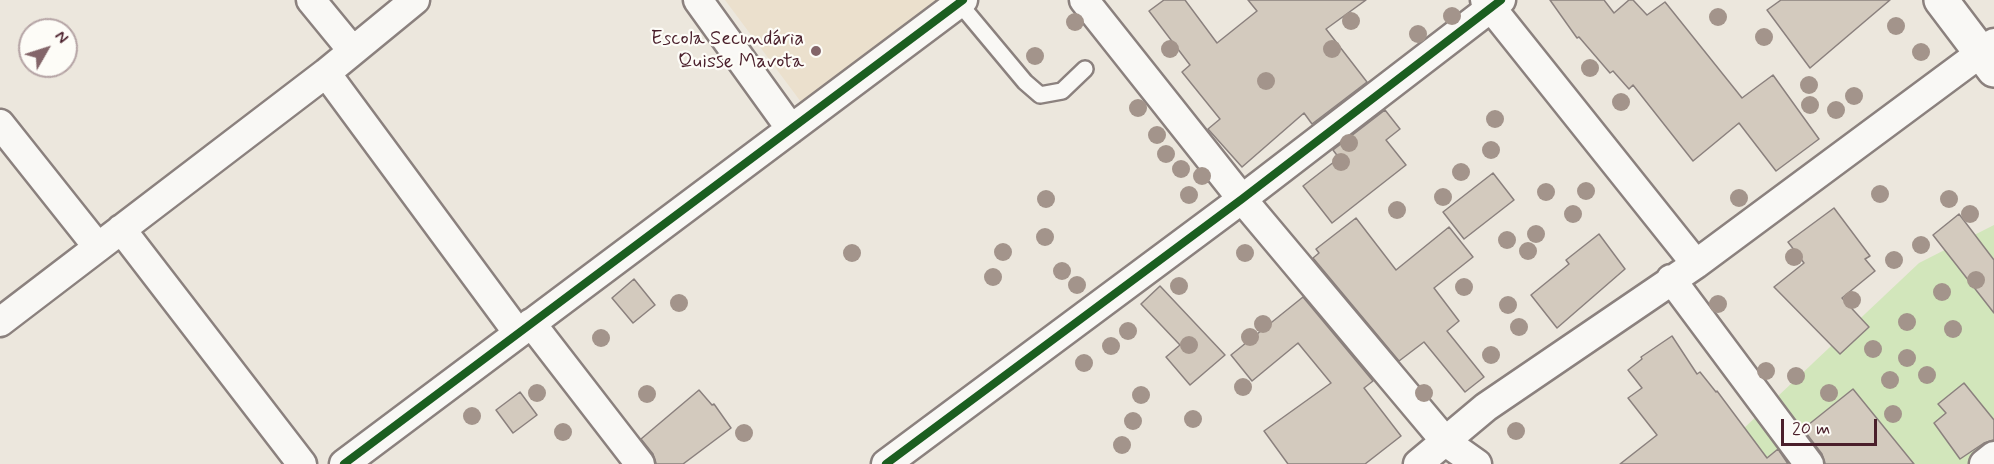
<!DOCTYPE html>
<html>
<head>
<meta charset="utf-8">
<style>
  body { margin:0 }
  #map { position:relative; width:1994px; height:464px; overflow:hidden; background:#ece7dd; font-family:Mynerve,sans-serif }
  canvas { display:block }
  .north { position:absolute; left:18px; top:18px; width:60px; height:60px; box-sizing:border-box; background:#fdfcf7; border:2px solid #b5a4a5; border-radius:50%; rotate:51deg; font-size:16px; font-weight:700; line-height:24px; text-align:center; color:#4a1f2b }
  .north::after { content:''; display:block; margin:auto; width:21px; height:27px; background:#836569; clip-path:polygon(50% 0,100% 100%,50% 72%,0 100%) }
  .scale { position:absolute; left:1781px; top:419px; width:96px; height:27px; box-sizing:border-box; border:3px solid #4a1f2b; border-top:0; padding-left:8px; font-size:18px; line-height:21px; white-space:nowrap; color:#4a1f2b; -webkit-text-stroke:4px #fdfcf7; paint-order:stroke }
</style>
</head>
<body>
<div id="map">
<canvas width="1994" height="464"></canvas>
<div class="north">N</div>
<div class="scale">20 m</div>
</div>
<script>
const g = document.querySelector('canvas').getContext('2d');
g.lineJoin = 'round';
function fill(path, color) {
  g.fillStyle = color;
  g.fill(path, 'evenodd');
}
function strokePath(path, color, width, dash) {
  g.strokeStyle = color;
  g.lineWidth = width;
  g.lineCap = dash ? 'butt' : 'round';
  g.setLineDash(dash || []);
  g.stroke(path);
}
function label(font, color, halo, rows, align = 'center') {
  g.font = font + ' Mynerve,sans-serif';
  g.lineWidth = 4.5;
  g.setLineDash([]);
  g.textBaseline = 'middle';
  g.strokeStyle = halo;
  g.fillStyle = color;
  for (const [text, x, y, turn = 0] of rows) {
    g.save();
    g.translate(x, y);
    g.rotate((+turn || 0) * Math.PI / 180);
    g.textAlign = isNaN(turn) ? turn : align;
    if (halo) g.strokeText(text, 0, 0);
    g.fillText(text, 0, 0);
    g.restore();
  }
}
fill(new Path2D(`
  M725 0H937L801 102Z`), '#ebe0cd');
fill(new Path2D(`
  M1994 225V464H1706L1919 263Z`), '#d2e6bb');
const building = new Path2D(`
  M1164 0H1185L1217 43 1257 11 1248 0H1366L1326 29 1367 82 1312 124 1304 113 1242 167 1208 129 1220 119 1182 72 1190 65 1149 11Z
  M1550 0H1604L1614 13 1629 0H1633L1647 15 1665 2 1742 98 1773 75 1819 139 1776 171 1739 123 1693 161 1633 85 1629 89 1613 71 1610 73 1579 37 1577 38Z
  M1781 0H1890L1810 68 1767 10Z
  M1385 110 1400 129 1386 140 1406 165 1332 223 1303 186 1339 158 1333 150Z
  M1493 173 1514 200 1464 239 1443 212Z
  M1834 208 1870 256 1865 259 1875 271 1842 298 1869 327 1840 354 1774 287 1804 263 1788 242Z
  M1959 214 1994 260V313L1933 235Z
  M1356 218 1396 270 1449 227 1473 257 1434 288 1459 321 1447 331 1484 377 1465 392 1424 342 1399 361 1313 258 1319 253 1316 249Z
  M1599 234 1625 269 1557 328 1531 295 1569 264 1566 260Z
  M634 279 655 305 633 323 612 298Z
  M1160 286 1225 355 1190 385 1166 357 1180 345 1141 304Z
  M1303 297 1373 381 1364 388 1401 436 1365 464H1288L1264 431 1331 383 1298 343 1252 381 1231 355Z
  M1672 336 1697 374 1700 372 1716 392 1717 391 1767 458 1778 449 1788 464H1620L1657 435 1628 398 1642 388 1628 370 1642 359 1641 357Z
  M1964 383 1994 420V440L1984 443 1960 459 1934 423 1946 413 1938 404Z
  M1853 389 1914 464H1825L1822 454 1803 429Z
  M699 390 712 405 714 404 731 428 683 464H656L653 454 641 439Z
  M520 392 537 415 513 433 496 410Z`);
fill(building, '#d3cabe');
strokePath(building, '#8b817e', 1.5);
const service = new Path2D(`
  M959 3 1025 82 1040 95 1062 91 1085 69`);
const minor = new Path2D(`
  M311 0 352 50
  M698 0 791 129
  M1084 0 1242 199 1446 442 1477 464
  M1485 0 1696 264
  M326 73 518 333
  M0 124 97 246
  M121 229 302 464
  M1671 279 1809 464
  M0 322 326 73 415 0
  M531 323 640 464
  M344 464 963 0
  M886 464 1242 199 1501 0
  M1418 464 1486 407 1696 264 1994 43
  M1984 464 1994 456`);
const tertiary = new Path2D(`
  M1941 0 1994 70`);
strokePath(service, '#8b817e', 20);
strokePath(minor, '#8b817e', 33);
strokePath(tertiary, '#8b817e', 38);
strokePath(service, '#f9f8f5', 15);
strokePath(minor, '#f9f8f5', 28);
strokePath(tertiary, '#f9f8f5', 33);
strokePath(new Path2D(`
  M344 464 963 0
  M886 464 1242 199 1501 0`), '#1b5e20', 8);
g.fillStyle = '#a3948b';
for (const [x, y] of [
  [1452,16],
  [1718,17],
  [1351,21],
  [1075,22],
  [1896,26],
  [1418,34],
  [1764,37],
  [1170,49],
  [1332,49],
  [1921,52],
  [1035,56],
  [1590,68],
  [1266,81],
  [1809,85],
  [1854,96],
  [1621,102],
  [1810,105],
  [1138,108],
  [1836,110],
  [1495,119],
  [1157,135],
  [1349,143],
  [1491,150],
  [1166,154],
  [1341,162],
  [1181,169],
  [1461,172],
  [1202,176],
  [1586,191],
  [1546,192],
  [1880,194],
  [1189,195],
  [1443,197],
  [1739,198],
  [1046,199],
  [1949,199],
  [1397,210],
  [1573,214],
  [1970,214],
  [1536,234],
  [1045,237],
  [1507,240],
  [1921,245],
  [1528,251],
  [1003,252],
  [852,253],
  [1245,253],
  [1794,257],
  [1894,260],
  [1062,271],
  [993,277],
  [1976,280],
  [1077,285],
  [1179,286],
  [1464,287],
  [1942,292],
  [1852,300],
  [679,303],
  [1718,304],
  [1508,305],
  [1907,322],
  [1263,324],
  [1519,327],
  [1953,329],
  [1128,331],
  [1250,337],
  [601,338],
  [1189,345],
  [1111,346],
  [1873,349],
  [1491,355],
  [1907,358],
  [1084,363],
  [1766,371],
  [1927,375],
  [1796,376],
  [1890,380],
  [1243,387],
  [537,393],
  [1424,393],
  [1829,393],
  [647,394],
  [1141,395],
  [1893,414],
  [472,416],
  [1193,419],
  [1133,421],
  [1516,431],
  [563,432],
  [744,433],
  [1122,445]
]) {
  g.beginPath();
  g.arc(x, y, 9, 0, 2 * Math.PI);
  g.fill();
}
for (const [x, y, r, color] of [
  [816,51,6,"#836569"]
]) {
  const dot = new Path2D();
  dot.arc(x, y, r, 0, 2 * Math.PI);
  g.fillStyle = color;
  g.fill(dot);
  strokePath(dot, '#fdfcf7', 2);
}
label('20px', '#4a1f2b', '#fdfcf7', [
  ["Escola Secundária",804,40],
  ["Quisse Mavota",804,63]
], 'right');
</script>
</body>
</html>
